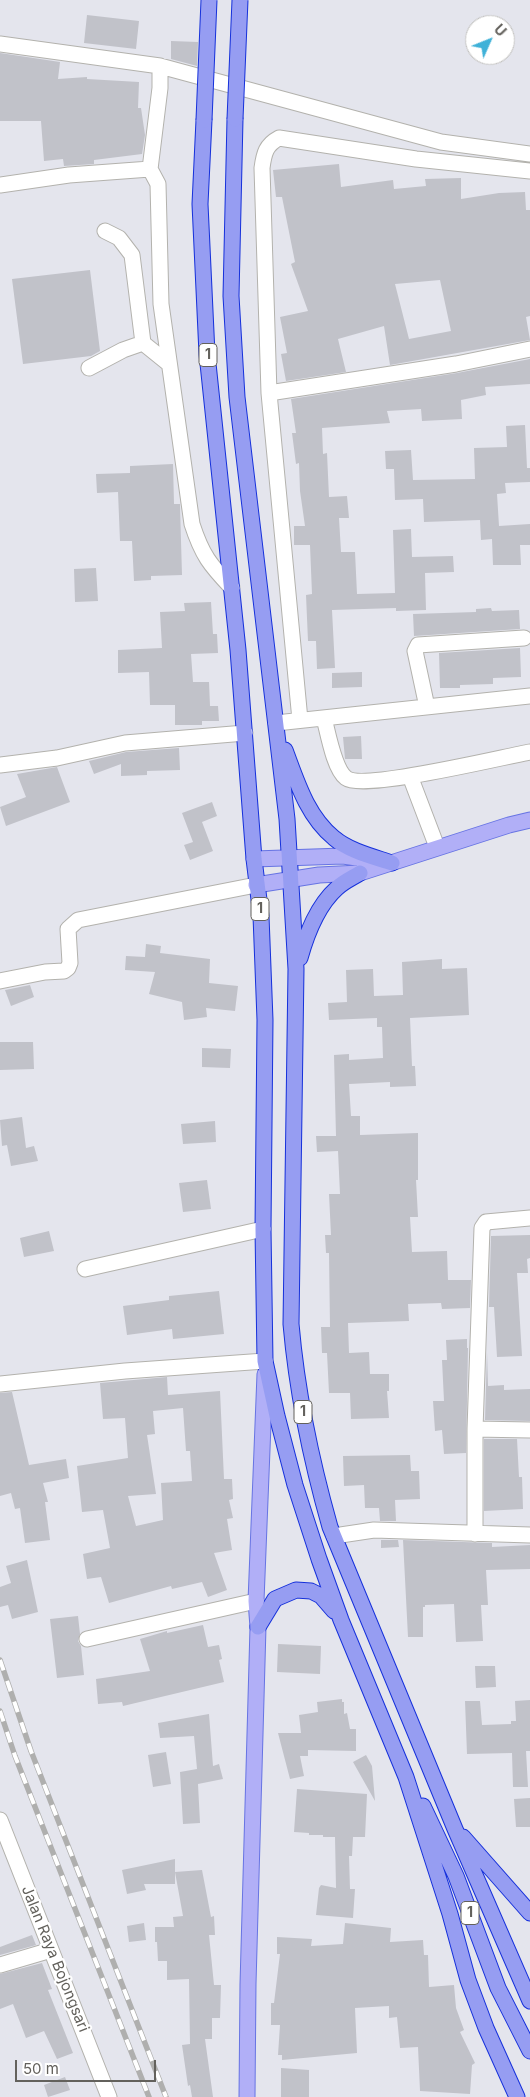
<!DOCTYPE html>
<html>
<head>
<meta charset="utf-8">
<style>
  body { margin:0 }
  #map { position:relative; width:530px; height:2097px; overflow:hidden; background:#e4e5ed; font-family:Inter,sans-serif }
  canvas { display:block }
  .north { position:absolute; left:465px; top:15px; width:50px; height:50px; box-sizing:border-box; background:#fff; border:1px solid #c1c0be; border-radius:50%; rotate:46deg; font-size:14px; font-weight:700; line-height:20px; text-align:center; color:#63615c }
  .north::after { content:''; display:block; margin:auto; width:18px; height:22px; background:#3fb1d8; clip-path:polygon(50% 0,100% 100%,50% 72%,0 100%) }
  .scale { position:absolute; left:15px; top:2060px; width:141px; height:22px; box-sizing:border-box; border:2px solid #63615c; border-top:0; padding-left:6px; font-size:15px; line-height:18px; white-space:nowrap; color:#63615c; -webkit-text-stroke:4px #fff; paint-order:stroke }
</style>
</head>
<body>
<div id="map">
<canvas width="530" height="2097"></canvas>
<div class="north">U</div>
<div class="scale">50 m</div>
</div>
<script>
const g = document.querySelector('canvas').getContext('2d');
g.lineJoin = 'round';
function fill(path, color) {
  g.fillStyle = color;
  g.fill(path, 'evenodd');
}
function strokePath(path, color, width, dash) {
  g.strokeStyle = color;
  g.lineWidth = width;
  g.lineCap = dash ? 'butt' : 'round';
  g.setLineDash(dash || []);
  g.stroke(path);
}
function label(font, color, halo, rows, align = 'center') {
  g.font = font + ' Inter,sans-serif';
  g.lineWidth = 4.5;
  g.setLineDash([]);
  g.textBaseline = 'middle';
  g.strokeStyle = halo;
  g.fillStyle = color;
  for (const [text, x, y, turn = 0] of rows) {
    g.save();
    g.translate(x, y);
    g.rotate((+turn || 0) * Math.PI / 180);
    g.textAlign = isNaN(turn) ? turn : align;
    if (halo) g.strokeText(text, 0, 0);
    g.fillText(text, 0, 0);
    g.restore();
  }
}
fill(new Path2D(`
  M87 15 139 21 136 49 84 43Z
  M171 41 198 42 197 66 171 59Z
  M0 53 60 62 58 79 87 77V79L139 82 138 108H141L145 135 142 154 94 160V164L64 166 63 159 44 161 41 121H0Z
  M339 164 341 187 393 180 394 189 426 186 425 179 461 178V199L499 193 525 192 526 210H530V316L526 317 530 340 390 365 384 326 338 339 346 372 286 381 281 354 287 353 280 317 308 311 291 264 295 262 282 197H276L273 170ZM440 280 451 331 409 339 395 284Z
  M90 270 100 351 91 356 23 364 12 279Z
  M530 359V384L485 387 486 395 461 400 462 419 422 421 421 409 387 411 390 423 322 428 323 454 327 453 329 497 347 496 349 518H339L341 552H355L357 594 395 593 393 530 411 529 412 557 453 556 454 572 425 573 426 610 396 611V608L332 610 335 668 317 669 316 641H308L306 595 312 594 310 545H294V526H305L300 491 299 463 296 464 292 433H296L291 399 457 373Z
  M525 425 527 468H530V482L505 483 506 493 497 494 499 526 530 524V545H520L521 565H493L492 539 481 540 480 520 424 522 423 499 395 500 394 469H386L385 451 411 450 413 480 475 479 474 448 507 447 506 426Z
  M173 464 174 504H180V506L182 575 151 576V580L134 581 132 541H120L118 492 97 493 96 474 130 473V466Z
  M96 568 98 601 75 602 74 569Z
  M211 602 213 634H217L218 653 191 654 193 682H209L210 706H218L219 721H202V725H175V705H150L149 672 118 673V650L162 648 160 612 185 611 184 603Z
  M491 608 492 611 519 610 520 629 414 636 413 614 476 612V609Z
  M520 648 521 677 493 678V684L460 685V688H440L439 653Z
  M362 672V687L332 688V673Z
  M361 736 362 759H345L343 737Z
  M179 748 180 770 147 771V775L121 776V764L94 774 89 761 126 752Z
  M57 767 70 802 6 826 0 807 26 797 17 774Z
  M212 802 217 816 202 822 213 851 190 860 184 845 193 842 182 813Z
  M146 944 161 946 160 953 210 959 209 983 238 986 235 1011 206 1008 207 1017 184 1020 182 1002 149 994 155 972 125 970 126 956 145 957Z
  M442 959V969L467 968 469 1015 410 1018 412 1066H415L416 1086 390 1087V1082L349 1084 351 1116H360V1135L418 1133V1180H416L418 1217H410L412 1252 447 1251 448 1280H471L470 1308 442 1309 441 1303 408 1304 409 1321 348 1323 349 1353 369 1352 370 1374H389V1391H387L389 1418 351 1419 350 1393H329L327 1353H322L321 1327H330L329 1253H326L325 1235H331L329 1194H340L338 1151 317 1152 316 1136H336L334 1055 349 1054V1060L383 1058 382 1027H377V1018L329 1020 328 1003 347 1002 346 970 373 969 374 996 403 995 402 962Z
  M30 985 34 997 11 1006 5 990Z
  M0 1042H33L34 1069 0 1070Z
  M202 1048 231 1049 230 1068 202 1067Z
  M22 1117 26 1148 34 1146 38 1161 11 1166 7 1145 2 1146 0 1120Z
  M215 1121 216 1142 183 1144 181 1124Z
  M207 1180 211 1209 183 1212 179 1183Z
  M49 1231 54 1251 24 1257 20 1238Z
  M530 1235V1258L527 1259 528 1273H517L522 1356 497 1357 494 1307H489L491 1236Z
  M219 1291 224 1334 173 1339 172 1329 127 1335 123 1306 169 1300V1296Z
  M467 1339V1348H468L466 1453 444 1454 442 1430 435 1431 433 1401H444L442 1360H447L446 1340Z
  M487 1352 488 1386 504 1385V1390L530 1389V1421L485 1420Z
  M167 1377 168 1395 220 1391 224 1479H232L233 1499 229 1500 233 1518 227 1519 232 1550 214 1553 227 1590 208 1597 202 1582 172 1589 171 1586 109 1603 101 1577 87 1579 83 1554 110 1548 103 1510 82 1512 77 1466 128 1458 125 1418 103 1419 100 1383ZM183 1408 186 1451H190L192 1481 161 1483 163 1520 136 1526 128 1496 156 1494 147 1435 155 1434 153 1411Z
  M12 1392 29 1465 66 1459 69 1478 43 1483 48 1502H45L50 1540 25 1543 20 1508 15 1509 11 1493 0 1496V1393Z
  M484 1439H517L519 1477H522L523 1509 484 1511Z
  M410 1455 411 1471H419L420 1499 395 1500 396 1521H380L379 1508H365L364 1485 344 1486 343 1456Z
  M381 1540H398L399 1547 381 1548Z
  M403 1540 492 1543V1547L530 1545V1569L486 1570 488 1605H481L483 1641 456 1642 454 1604 425 1605V1607H423V1637H408Z
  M27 1560 38 1612 12 1619 8 1605 0 1607V1587L11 1583 6 1566Z
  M78 1616 80 1634 78 1641 81 1646 84 1675 57 1678 50 1619Z
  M203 1625 208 1647 219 1645 222 1659 219 1660 224 1682 123 1706 122 1702 98 1704 96 1679 150 1671 140 1639 167 1631V1633Z
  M278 1644 321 1646 320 1674 277 1672Z
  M475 1666H495L496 1687 476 1688Z
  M342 1699V1702H344V1714L347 1713 350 1729H356V1751L308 1750V1756H300L304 1776 290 1779 278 1733H301L299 1715 318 1712 317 1702Z
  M530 1700V1751H526L528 1787H513L512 1753 467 1754 465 1701H480L482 1725 511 1724V1721H516L515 1701Z
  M209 1714 213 1766 219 1764 223 1779 198 1784 200 1823 183 1824 180 1772 197 1769 194 1736 160 1738 158 1723Z
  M166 1752 171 1784 153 1787 148 1755Z
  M366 1755 372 1766 375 1801 353 1762Z
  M297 1789 367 1794 365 1837H353L352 1856H349L350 1889H355L353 1918 316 1915 319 1888 321 1885 336 1888 335 1837H323V1835H309V1833L294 1832Z
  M530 1798V1827H516L514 1799Z
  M175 1859V1884H144L146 1890 127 1894 122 1870Z
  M202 1870 211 1917 214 1916 215 1935H209L214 1985H221L220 2018H212V2039H205L213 2097H192L190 2085 188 2086 182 2045 190 2044 189 1979 167 1980V1961H158L157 1942H155V1927H174L173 1917 183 1916 175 1872Z
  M144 1923 146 1940 129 1942 127 1926Z
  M345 1923 391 1928 390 1942 423 1940 424 1955H428L429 1987 454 1985 456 2008 464 2030 460 2032 475 2063 472 2065 470 2094 420 2091 418 2047 400 2048 397 2017 389 2018V2006L355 2008 357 2053 282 2060V2055H278L280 2025H271V2003H274L280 1954H277V1937L312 1939 311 1946 343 1944Z
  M32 1935 36 1945 0 1955V1947Z
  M42 1963 52 1989 48 1990 73 2053 57 2059 44 2031 26 2038 13 2004 0 2009V1974Z
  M281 2068 309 2070V2097H281Z
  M65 2077 70 2090 48 2097 44 2085Z`), '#c1c2c9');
const minor = new Path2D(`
  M0 44 160 66 441 142 530 154
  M150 169 160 88V66
  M0 185 69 175 150 169 158 184 161 304 192 524C202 555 210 565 232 588
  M105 231 119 238 132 255 143 343
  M89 368 123 350 143 343 169 364
  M269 393 456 364 530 349
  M427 707 415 651 418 645 524 638
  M324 718C328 733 334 769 346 778 363 791 502 757 530 752
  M300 720 269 393 262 168C264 153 266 145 279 138L416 159 530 171
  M276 723 530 696
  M0 765 57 758 125 743 245 733
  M410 776 437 847
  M0 981 45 972 64 971 68 968 70 963 68 929 78 920 256 885
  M85 1269 263 1229
  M0 1384 125 1371 265 1361
  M475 1429 530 1430
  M475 1534V1429L482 1228 486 1222 530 1218
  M334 1536 374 1530 530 1535
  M87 1639 256 1601
  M0 1820 109 2097
  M0 1965 51 1950`);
const major = new Path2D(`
  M254 859 343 856 371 860
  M256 885 319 875 360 873 509 825 530 820
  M247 2097 248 1984 258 1627 256 1601 265 1374`);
const highway = new Path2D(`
  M235 119 231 296 237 397 287 819 296 969 291 1324C297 1393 311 1460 330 1527L455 1829 530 2001
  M204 120 200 204 207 354 238 650 254 859 261 916 265 1020 263 1229 265 1361 277 1416 295 1485 319 1559 341 1620 406 1777 450 1914 468 1980 486 2028 517 2097
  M285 750C297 782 307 816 334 838 349 851 374 857 392 863
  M300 958C307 933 317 906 337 888 343 882 352 878 360 873
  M258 1627 275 1599 296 1590 311 1591 321 1596 334 1611
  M423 1806 456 1876 498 1988 530 2051
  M463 1837 530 1913`);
strokePath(minor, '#b3b2ad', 17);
strokePath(major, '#6774e3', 17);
strokePath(highway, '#1631db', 17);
strokePath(minor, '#fff', 15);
strokePath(major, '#b1aff7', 15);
strokePath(highway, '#969df2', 15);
const rail = new Path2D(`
  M0 1660 31 1751 166 2097
  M0 1711 15 1756 149 2097`);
strokePath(rail, '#afafae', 5.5);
strokePath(rail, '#fff', 4, [11]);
const highwayBridge = new Path2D(`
  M235 119 240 0
  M204 120 209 0`);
strokePath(highwayBridge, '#1631db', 17, []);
strokePath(highwayBridge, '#969df2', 15);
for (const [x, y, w] of [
  [208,355,18],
  [260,909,18],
  [303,1412,18],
  [470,1913,18]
]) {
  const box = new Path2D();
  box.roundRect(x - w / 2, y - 11.5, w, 23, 4);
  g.fillStyle = '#fff';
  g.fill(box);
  strokePath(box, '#63615c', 1);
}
label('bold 14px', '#63615c', null, [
  ["1",208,355],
  ["1",260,909],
  ["1",303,1412],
  ["1",470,1913]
]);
label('15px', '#63615c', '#fff', [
  ["Jalan Raya Bojongsari",55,1959,68]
]);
</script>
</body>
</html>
